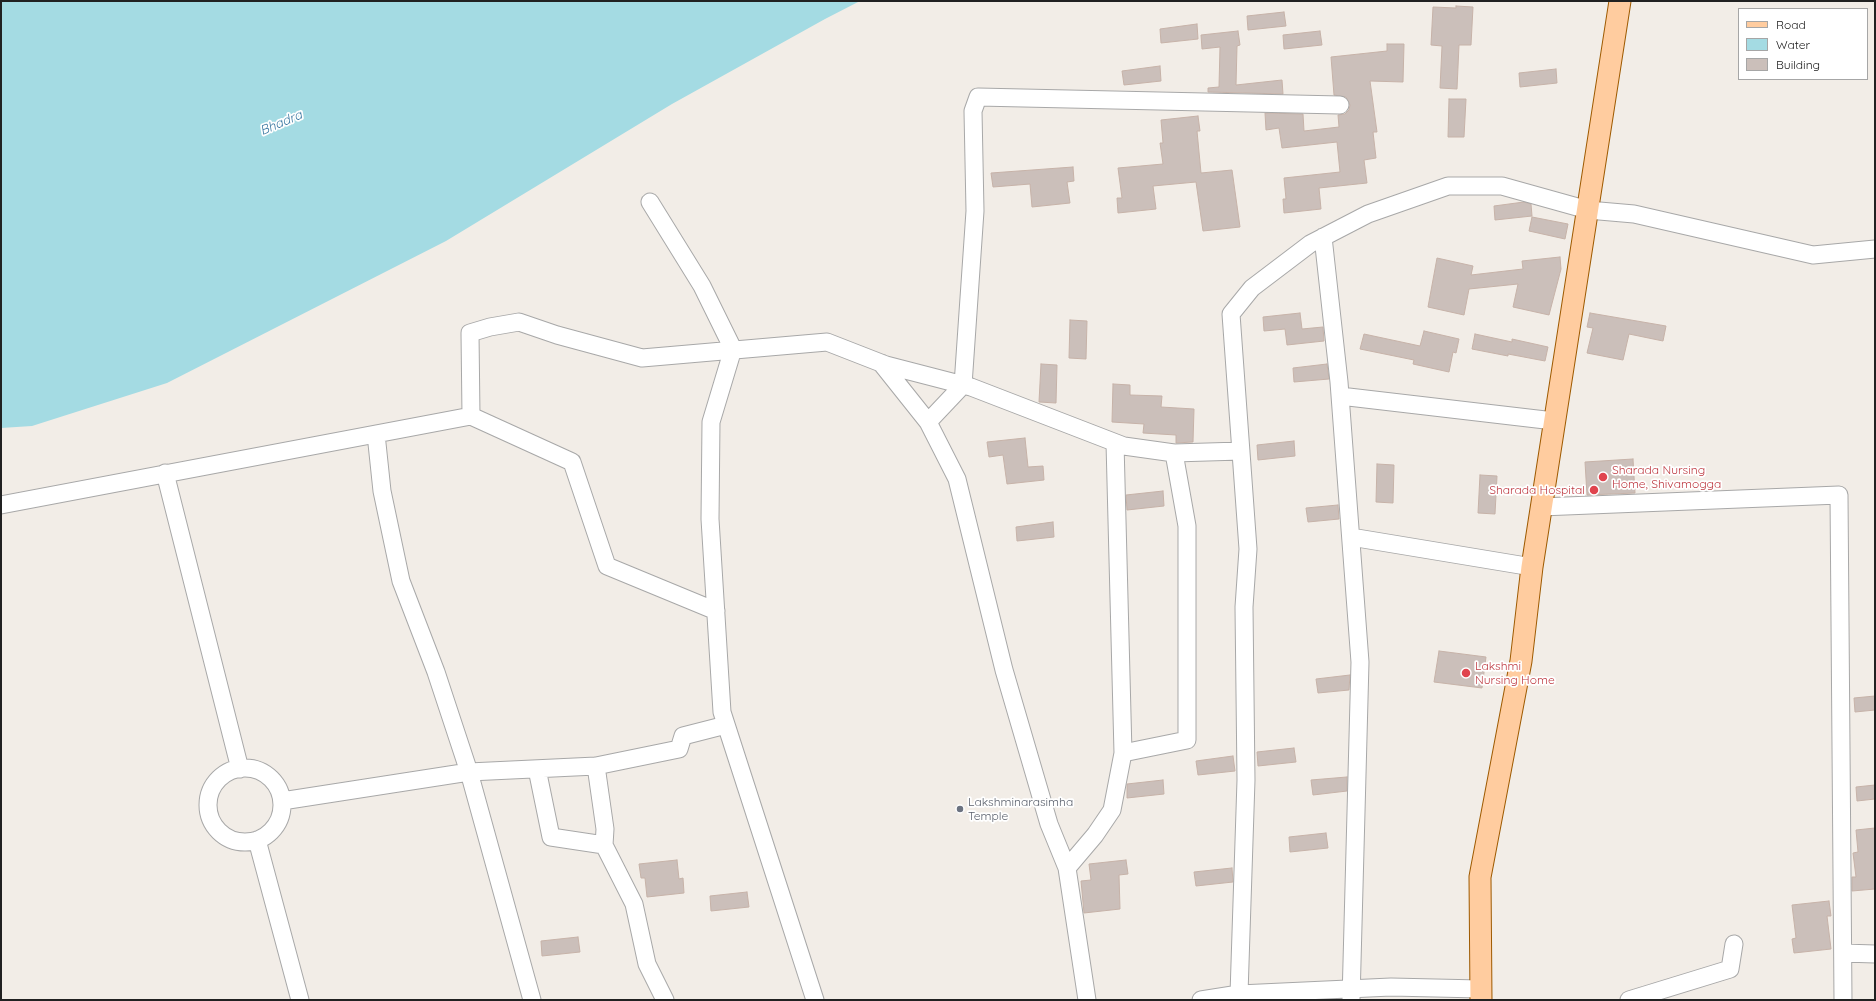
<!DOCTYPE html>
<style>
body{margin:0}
#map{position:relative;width:1876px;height:1001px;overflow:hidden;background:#f2ede7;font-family:Quicksand,sans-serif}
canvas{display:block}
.frame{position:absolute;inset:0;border:2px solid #212121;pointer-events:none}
.legend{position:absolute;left:1738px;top:8px;width:130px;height:72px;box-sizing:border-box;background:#fff;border:1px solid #a6a6a6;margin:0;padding:5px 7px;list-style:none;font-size:12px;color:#212121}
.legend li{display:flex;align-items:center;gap:8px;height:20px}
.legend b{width:20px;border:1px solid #a6a6a6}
</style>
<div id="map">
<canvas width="1876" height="1001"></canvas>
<div class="frame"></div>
<ul class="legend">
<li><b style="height:5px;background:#ffcc9f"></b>Road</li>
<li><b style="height:11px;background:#a4dbe3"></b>Water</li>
<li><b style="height:11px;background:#cbbfba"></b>Building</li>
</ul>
</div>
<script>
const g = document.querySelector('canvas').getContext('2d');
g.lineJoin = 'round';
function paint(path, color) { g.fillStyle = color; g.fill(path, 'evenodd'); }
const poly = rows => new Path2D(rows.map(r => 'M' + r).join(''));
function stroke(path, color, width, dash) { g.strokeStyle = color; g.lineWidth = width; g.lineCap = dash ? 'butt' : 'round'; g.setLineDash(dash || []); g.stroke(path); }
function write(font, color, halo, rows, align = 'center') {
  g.font = font + ' Quicksand,sans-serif'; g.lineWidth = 3.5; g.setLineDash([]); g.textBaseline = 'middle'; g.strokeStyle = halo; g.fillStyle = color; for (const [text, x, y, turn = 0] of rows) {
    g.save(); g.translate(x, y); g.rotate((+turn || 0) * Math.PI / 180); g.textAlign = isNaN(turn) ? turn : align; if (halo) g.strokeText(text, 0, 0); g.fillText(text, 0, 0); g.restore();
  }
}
paint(poly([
 [1,1,860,1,825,19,672,104,446,241,167,383,32,426,1,428]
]), '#a4dbe3');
const building = poly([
 [1456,6,1473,7,1471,45,1459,45,1457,89,1440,88,1442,46,1431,45,1433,7,1456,8,1456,6],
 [1284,12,1286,26,1248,30,1247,16,1284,12],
 [1197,24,1198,39,1161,43,1160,29,1197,24],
 [1238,31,1240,45,1237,46,1236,85,1282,80,1283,94,1208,92,1208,88,1219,87,1220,47,1202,49,1201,35,1238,31],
 [1320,31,1322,45,1284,49,1283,35,1320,31],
 [1387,44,1404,44,1403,82,1370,81,1377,132,1373,132,1376,158,1364,160,1367,183,1319,188,1321,209,1284,213,1283,199,1286,199,1284,178,1340,172,1337,142,1282,148,1279,128,1266,130,1265,113,1303,114,1304,131,1339,127,1338,115,1345,114,1349,110,1350,105,1346,97,1334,95,1331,57,1387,51,1387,44],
 [1160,66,1161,81,1124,85,1122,71,1160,66],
 [1556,69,1557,83,1520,87,1519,73,1556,69],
 [1449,99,1466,99,1464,137,1448,137,1449,99],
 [1198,116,1200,131,1197,131,1201,173,1232,170,1240,227,1203,231,1196,182,1153,186,1156,209,1118,213,1117,198,1122,198,1118,168,1163,164,1160,143,1163,143,1161,120,1198,116],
 [1073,167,1074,181,1067,182,1070,203,1032,207,1030,184,993,187,991,173,1073,167],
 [1524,202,1531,204,1532,216,1495,220,1494,206,1524,202],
 [1532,217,1568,224,1565,239,1529,231,1532,217],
 [1560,257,1561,269,1549,315,1513,307,1518,284,1469,289,1464,315,1428,307,1437,258,1473,266,1471,275,1523,269,1522,261,1560,257],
 [1300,313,1302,329,1323,327,1324,341,1287,345,1285,329,1264,331,1263,317,1300,313],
 [1590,313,1666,326,1663,341,1629,334,1623,360,1587,353,1593,328,1587,327,1590,313],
 [1070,320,1087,321,1086,359,1069,358,1070,320],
 [1424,331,1459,339,1456,353,1453,352,1449,372,1413,364,1414,360,1360,349,1364,334,1420,346,1424,331],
 [1475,334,1512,342,1512,339,1548,347,1545,361,1508,354,1508,356,1472,349,1475,334],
 [1041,364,1057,365,1056,403,1039,402,1041,364],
 [1327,364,1329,379,1294,382,1293,368,1327,364],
 [1113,384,1130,385,1130,395,1162,396,1161,407,1194,409,1193,442,1176,443,1176,435,1143,433,1144,424,1112,422,1113,384],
 [1025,438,1028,467,1043,466,1044,480,1007,484,1003,455,989,457,987,442,1025,438],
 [1294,441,1295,456,1258,460,1257,445,1294,441],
 [1633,459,1635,493,1587,495,1585,462,1633,459],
 [1377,464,1394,465,1393,503,1376,502,1377,464],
 [1480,475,1497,476,1495,514,1478,513,1480,475],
 [1163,491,1164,506,1127,510,1126,495,1163,491],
 [1338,505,1339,519,1308,522,1306,508,1338,505],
 [1053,522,1054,537,1017,541,1016,527,1053,522],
 [1439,651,1486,657,1482,688,1434,682,1439,651],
 [1350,675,1349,690,1318,693,1316,679,1350,675],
 [1875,696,1875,710,1855,712,1854,698,1875,696],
 [1294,748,1296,762,1258,766,1257,752,1294,748],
 [1233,756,1235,771,1198,775,1196,761,1233,756],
 [1347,777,1347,791,1313,795,1311,780,1347,777],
 [1163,780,1164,794,1127,798,1127,784,1163,780],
 [1875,785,1875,799,1857,801,1856,787,1875,785],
 [1875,828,1875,889,1852,891,1852,877,1856,877,1853,853,1858,852,1856,830,1875,828],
 [1326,833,1328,848,1290,852,1289,837,1326,833],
 [677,860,679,879,683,878,684,893,647,897,645,878,641,878,639,864,677,860],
 [1126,860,1128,874,1119,875,1120,909,1084,913,1081,881,1091,880,1089,864,1126,860],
 [1232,868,1233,882,1196,886,1194,872,1232,868],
 [747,892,749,907,711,911,710,896,747,892],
 [1829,901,1831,916,1827,916,1831,949,1794,953,1792,939,1796,938,1792,905,1829,901],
 [578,937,580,952,542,956,541,941,578,937]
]);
paint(building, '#cbbfba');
stroke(building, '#c6b2a8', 1);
const minor = poly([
 [650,202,702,286,733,349,711,422,710,519,722,712,815,1000],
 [1323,237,1339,382,1360,662,1351,1000],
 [881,363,928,422,957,479,1004,670,1049,824,1067,868,1087,1000],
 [1340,396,1554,421],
 [471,416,470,333,490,327,519,322,557,335,642,358,827,342,886,365,971,387,1124,446,1174,453,1241,451],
 [928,422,963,385,975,211,973,111,978,97,1340,105],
 [376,434,382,491,401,581,436,672,469,772,532,1000],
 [1115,443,1123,753],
 [165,473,240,769],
 [1,505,471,416,572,462,607,566,716,611],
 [1541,507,1839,495,1843,1000],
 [1351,537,1532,567],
 [596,766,605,829,604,845],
 '208 805a37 37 0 1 1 74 0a37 37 0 1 1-74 0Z',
 [537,769,551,837,604,845,634,904,647,964,665,1000],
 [282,801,469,772,596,766,679,749,683,736,726,725],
 [257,840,300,1000],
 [1067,868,1095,835,1112,810,1123,753,1187,740,1187,526,1174,453],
 [1843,953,1875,954],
 [1239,994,1246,780,1244,607,1248,549,1231,314,1252,288,1310,244,1368,214,1448,186,1502,186,1588,210,1634,214,1813,255,1875,249],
 [1201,1000,1239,994,1391,987,1480,989],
 [1629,1000,1730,969,1734,944]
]);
const major = poly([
 [1481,1000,1480,877,1521,661,1532,567,1620,1]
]);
stroke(minor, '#a8a8a8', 19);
stroke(major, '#9e5a00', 23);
stroke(minor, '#fff', 17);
stroke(major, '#ffcc9f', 21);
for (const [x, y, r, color] of [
 [1603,477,5,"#e0444e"],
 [1594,490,5,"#e0444e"],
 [1466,673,5,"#e0444e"],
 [960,809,4,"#6b7280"]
]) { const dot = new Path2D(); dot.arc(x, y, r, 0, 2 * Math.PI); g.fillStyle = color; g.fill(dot); stroke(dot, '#fff', 1.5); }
write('12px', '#be3a42', '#fff', [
 ["Sharada Nursing",1612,470],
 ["Home, Shivamogga",1612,484],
 ["Sharada Hospital",1585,490,"right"],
 ["Lakshmi",1475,666],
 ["Nursing Home",1475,680]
], 'left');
write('12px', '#5b616d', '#fff', [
 ["Lakshminarasimha",968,802],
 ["Temple",968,816]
], 'left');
write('italic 13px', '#3c79a2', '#fff', [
 ["Bhadra",281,123,-23]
]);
</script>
